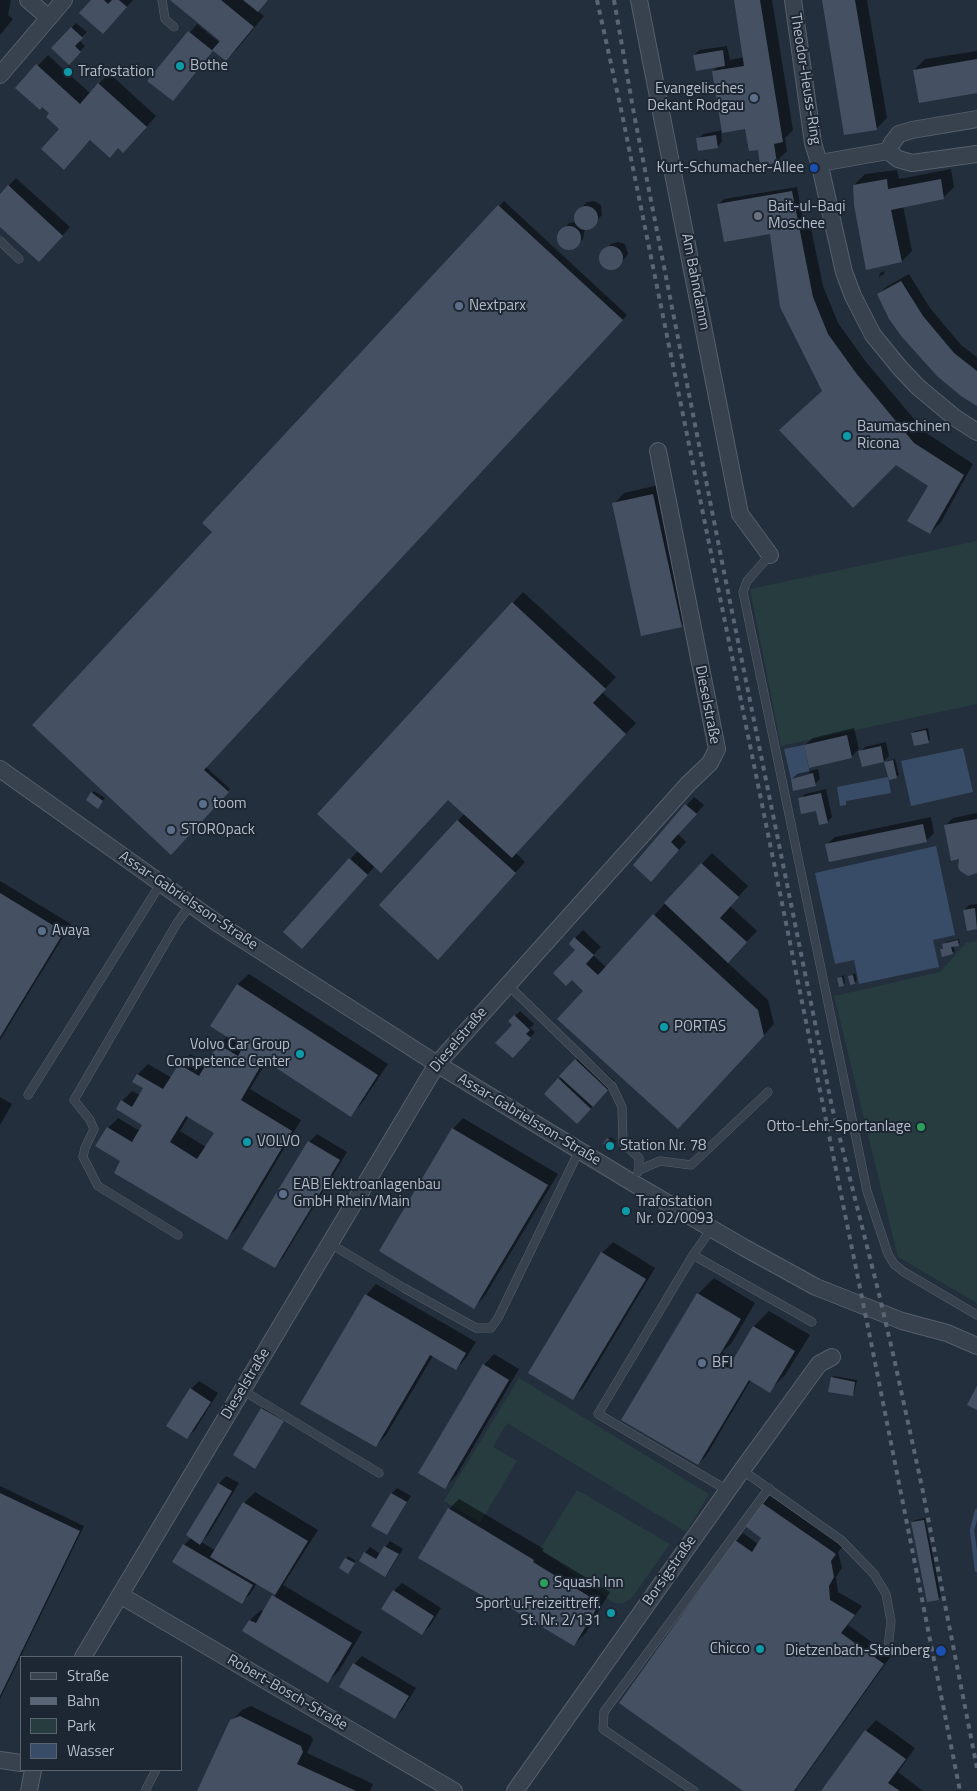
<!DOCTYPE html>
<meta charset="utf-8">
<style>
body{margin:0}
#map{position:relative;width:977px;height:1791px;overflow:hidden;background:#242f3e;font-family:"Titillium Web",sans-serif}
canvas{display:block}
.legend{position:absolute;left:20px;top:1656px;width:162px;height:115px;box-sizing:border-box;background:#1d2633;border:1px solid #59626f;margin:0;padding:6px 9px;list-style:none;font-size:15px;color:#b4bcc9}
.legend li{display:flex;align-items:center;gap:10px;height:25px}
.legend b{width:25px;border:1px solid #59626f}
</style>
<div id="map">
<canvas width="977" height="1791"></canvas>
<ul class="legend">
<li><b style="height:6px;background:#38414e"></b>Straße</li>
<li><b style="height:6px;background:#5a6575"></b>Bahn</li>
<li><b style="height:14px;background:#263c3f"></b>Park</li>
<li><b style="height:14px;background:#394c67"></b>Wasser</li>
</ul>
</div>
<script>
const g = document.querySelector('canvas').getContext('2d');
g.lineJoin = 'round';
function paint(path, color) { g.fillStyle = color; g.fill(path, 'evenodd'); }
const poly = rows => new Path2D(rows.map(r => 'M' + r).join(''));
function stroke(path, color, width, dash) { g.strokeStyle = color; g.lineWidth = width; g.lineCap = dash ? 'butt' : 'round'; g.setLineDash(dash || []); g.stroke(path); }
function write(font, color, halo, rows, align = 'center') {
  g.font = font + ' "Titillium Web",sans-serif'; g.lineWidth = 4; g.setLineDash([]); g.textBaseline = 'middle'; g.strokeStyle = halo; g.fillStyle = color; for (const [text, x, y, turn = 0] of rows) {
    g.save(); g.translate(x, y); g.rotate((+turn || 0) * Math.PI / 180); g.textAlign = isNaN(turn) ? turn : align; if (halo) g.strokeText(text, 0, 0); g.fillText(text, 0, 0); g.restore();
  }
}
paint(poly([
 [977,541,977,704,781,746,750,589],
 [977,941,977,1303,898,1257,834,996,940,972,966,943],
 [519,1378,709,1494,686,1532,507,1423,493,1447,517,1461,480,1523,444,1501],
 [577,1490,670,1544,631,1599,623,1603,614,1603,540,1549]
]), '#263c3f');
paint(poly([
 [804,745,810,774,791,779,784,749],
 [963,748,973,792,911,806,901,761],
 [888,777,891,793,846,801,846,805,840,806,837,787],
 [936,846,955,935,933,940,939,967,859,984,854,960,835,964,815,873]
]), '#394c67');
paint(poly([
 [0,0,11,0,8,15,13,19,0,35],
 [92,0,133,0,111,24],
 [172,0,268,0,258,11,264,16,237,49,226,60,214,50,180,92,149,81,197,24,220,43,221,41],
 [735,0,772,0,793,130,785,138,787,151,777,161,761,164,759,148,746,128,721,132,722,142,717,147,698,139,703,134,723,130,713,71,718,66,694,55,699,50,727,46,730,60,744,57],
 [823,0,867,0,887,118,876,129],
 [76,23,87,32,79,40,85,46,69,63,53,48],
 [977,51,977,92,914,70,925,59],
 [48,55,64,70,69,65,74,71,70,75,90,93,109,73,156,116,134,141,119,147,91,139,74,158,61,128,51,113,17,88],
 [951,169,954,187,943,198,903,206,912,251,902,261,867,269,854,185,865,174,897,170,899,179],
 [16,178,70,227,47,253,0,225,0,195],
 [797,187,803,220,809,219,823,286,838,323,866,362,925,432,973,464,941,522,930,533,929,485,823,391,772,234,719,204,724,199],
 [504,201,627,315,206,767,230,789,171,853,213,532,204,523],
 [594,201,601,205,602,215,590,228,584,227,585,229,583,239,577,245,571,248,564,247,559,242,559,235,569,223,576,222,576,213,587,202],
 [618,242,625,244,628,254,619,266,609,269,603,265,601,255,611,244],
 [885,271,884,274,879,277,880,273],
 [909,274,930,308,961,345,977,357,977,405,879,294,886,287],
 [663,484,692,616,681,626,614,504,624,493],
 [523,592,616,677,602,692,636,723,516,853,525,862,448,948,381,905,465,813,448,798,375,866,310,939,350,859,358,851,513,603],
 [854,728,859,749,851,757,805,745,813,738],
 [928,728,930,739,928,742,912,733,915,731],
 [886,742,889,756,884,761,863,766,860,752,865,747],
 [895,759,899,775,890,779,886,761],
 [818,769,820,779,815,784,792,779,797,774],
 [826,789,832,817,827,822,817,809,800,799,805,794],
 [94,791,105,798,100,805,87,800],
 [694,797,704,805,678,834,686,842,659,872,663,833,662,831],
 [977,813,977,872,960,858,945,826,953,818],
 [931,817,934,833,926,841,827,844,835,837],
 [712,853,748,886,730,906,757,931,727,962,768,1000,774,1024,689,1117,585,991,575,938,583,930,601,947,593,955,606,967],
 [0,881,71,924,0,1040],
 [977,904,977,928,968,930,964,910,969,905],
 [959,939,960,943,953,946,955,951,952,953,942,950,946,942],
 [855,973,857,980,854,983,850,976],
 [249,974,388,1064,361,1104,351,1115,267,1061,250,1089,301,1120,237,1228,227,1238,122,1161,108,1128,118,1118,140,1131,144,1124,122,1101,132,1091,140,1095,145,1088,134,1081,138,1074,148,1064,172,1078,180,1064,190,1054,208,1064,219,1045,228,1036,212,1025,238,984],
 [189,1116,216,1133,206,1147,180,1131],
 [844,975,845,983,843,985,839,978],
 [520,1011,534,1024,530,1028,535,1032,518,1052,513,1025,510,1021],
 [583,1052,615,1081,585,1115,546,1094],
 [0,1097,12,1104,0,1125],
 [463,1118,558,1174,484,1297,473,1307,453,1129],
 [317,1134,347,1152,282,1259,274,1267,309,1142],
 [610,1137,616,1141,613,1146,608,1139],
 [613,1242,655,1268,583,1388,572,1398,602,1253],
 [714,1278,755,1303,731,1344,722,1352,734,1359,754,1326,769,1311,810,1335,785,1375,769,1391,751,1380,706,1456,698,1464,698,1294],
 [376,1284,476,1342,466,1358,456,1369,433,1356,386,1435,376,1446,366,1295],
 [494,1354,519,1369,456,1476,445,1487,484,1365],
 [834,1376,857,1380,854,1393,852,1395,832,1378],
 [199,1381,218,1393,195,1430,187,1438,191,1389],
 [264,1407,285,1419,257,1465,262,1409],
 [226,1476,239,1483,208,1535,201,1542,215,1550,244,1503,255,1492,318,1530,283,1585,362,1632,339,1671,328,1681,244,1631,250,1620,261,1610,264,1612,276,1594,257,1583,250,1594,242,1602,174,1562,184,1545,191,1538,219,1484],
 [0,1486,84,1526,0,1699],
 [397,1488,411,1496,391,1529,386,1534,373,1525,392,1493],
 [770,1496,843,1546,838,1552,842,1568,836,1577,838,1592,862,1606,848,1625,891,1656,795,1791,746,1791,736,1541,743,1533,758,1544,763,1538,747,1525,763,1503],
 [459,1499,544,1549,542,1551,610,1592,585,1634,574,1644,449,1509],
 [925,1518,941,1597,938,1599,912,1522,915,1520],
 [390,1541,403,1549,390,1570,385,1575,360,1560,370,1547,380,1554],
 [348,1556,356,1561,350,1570,341,1568],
 [402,1583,441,1608,430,1626,422,1634,394,1591],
 [362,1656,416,1688,402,1710,395,1718,341,1686,354,1664],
 [251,1706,311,1736,313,1740,307,1753,373,1784,370,1791,199,1791,231,1721,242,1710],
 [876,1720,915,1748,898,1772,923,1791,822,1791,866,1731]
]), '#0007');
stroke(poly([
 [977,1511,972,1530,977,1570]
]), '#394c67', 4.5);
paint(poly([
 [91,0,104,0,108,4,112,0,119,0,127,7,103,34,79,13],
 [170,0,221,0,254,27,226,61,212,50,220,41],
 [243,0,268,0,258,12],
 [734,0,760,0,783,142,774,144,777,163,760,165,758,150,749,151,745,129,722,133,712,71,744,66],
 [822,0,855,0,877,130,844,135],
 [71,27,83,38,75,46,81,52,69,65,51,48],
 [188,31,213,51,173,101,147,81],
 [723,50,725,66,696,71,693,55],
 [977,59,977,93,919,103,913,70],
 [36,64,80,104,98,83,147,127,123,153,118,148,110,158,90,140,64,170,41,149,59,129,46,117,49,113,42,107,40,110,15,88],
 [66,66,73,73,69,78,62,71],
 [716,135,718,148,698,151,696,138],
 [887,179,888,189,941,179,944,199,891,210,902,262,866,270,854,205,853,185],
 [8,185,63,236,39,262,0,227,0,194],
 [792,191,813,297,828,334,856,373,914,443,964,475,930,534,907,521,928,486,896,465,853,508,779,430,822,391,780,307,770,234,724,242,717,204],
 [498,205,623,320,204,770,229,792,171,855,32,725,212,532,202,523],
 '574 218a12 12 0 1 1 24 0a12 12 0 1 1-24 0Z',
 '557 238a12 12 0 1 1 24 0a12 12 0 1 1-24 0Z',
 '599 258a12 12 0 1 1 24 0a12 12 0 1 1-24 0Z',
 [901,281,923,316,954,353,977,371,977,406,961,396,937,376,902,337,889,319,877,294],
 [653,494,682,627,641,636,612,503],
 [512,602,606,689,593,703,626,734,512,858,448,800,381,873,317,814],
 [926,730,929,743,914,746,911,733],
 [847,735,852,758,809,768,804,745],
 [881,746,884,762,862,767,858,751],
 [893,760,897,778,889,780,884,762],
 [813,773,816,786,793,791,791,779],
 [91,792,103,801,98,809,86,800],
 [821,793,828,823,819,825,816,811,801,814,798,798],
 [685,804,697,814,671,842,679,850,651,882,633,865],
 [977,819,977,873,968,876,960,871,958,867,959,859,951,861,944,825],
 [457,820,516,873,438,960,379,905],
 [923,824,927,842,829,862,825,844],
 [349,858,368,875,302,949,283,932],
 [701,863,739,897,720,918,747,942,728,963,664,903],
 [0,893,64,932,0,1037],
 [975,908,977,929,967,931,963,910],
 [653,914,758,1010,764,1036,678,1129,557,1019,583,991,572,980,566,986,553,973,575,950,569,944,574,937,594,955,586,964,598,975],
 [958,940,959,946,951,947,953,954,942,957,940,949,943,949,942,944],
 [853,975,855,984,850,985,848,976],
 [842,977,844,986,839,987,837,978],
 [237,984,378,1075,351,1117,264,1060,241,1100,292,1131,227,1240,114,1173,120,1161,95,1146,107,1127,132,1142,142,1125,116,1109,121,1100,132,1107,143,1088,132,1082,137,1074,163,1089,179,1064,199,1076,218,1044,238,1056,243,1047,210,1026],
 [186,1116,214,1133,197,1159,170,1142],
 [514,1015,530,1030,526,1034,531,1038,513,1058,495,1043,512,1025,508,1021],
 [575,1059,608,1090,593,1107,559,1076],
 [558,1078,591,1109,577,1124,544,1094],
 [452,1128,548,1185,474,1309,379,1251],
 [607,1138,615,1143,611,1149,603,1144],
 [308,1141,340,1160,275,1268,242,1249],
 [627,1205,631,1208,626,1216,621,1214],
 [601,1252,646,1279,573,1400,528,1373],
 [697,1293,741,1319,716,1361,728,1368,753,1326,795,1351,770,1393,749,1380,698,1465,621,1420],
 [365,1294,466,1353,456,1370,430,1355,376,1447,300,1404],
 [483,1364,509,1380,445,1489,418,1473],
 [831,1377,855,1382,853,1396,828,1392],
 [977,1386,977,1410,967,1405],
 [190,1388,211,1402,187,1439,166,1426],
 [261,1408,284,1421,255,1469,233,1455],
 [218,1483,232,1491,200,1545,186,1535],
 [0,1493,80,1531,0,1696],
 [391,1493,407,1502,387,1535,371,1526],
 [243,1502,308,1541,275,1595,210,1557],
 [762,1503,836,1554,831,1561,834,1577,829,1586,830,1600,855,1615,841,1633,884,1664,794,1791,743,1791,619,1703,735,1540,752,1552,761,1538,745,1526],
 [448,1508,534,1560,533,1562,600,1603,574,1646,507,1606,505,1609,418,1558],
 [924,1520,939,1600,927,1602,911,1522],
 [183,1544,253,1585,242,1604,172,1562],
 [384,1546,399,1554,385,1577,359,1561,364,1552,376,1559],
 [345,1558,355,1563,348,1574,339,1568],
 [393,1590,434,1616,422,1635,381,1609],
 [272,1595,352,1643,328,1683,242,1631,249,1620,256,1623],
 [611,1608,615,1610,610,1618,606,1616],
 [353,1663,409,1696,395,1719,339,1687],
 [240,1716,301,1746,303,1752,297,1764,356,1791,197,1791,230,1720],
 [865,1730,906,1759,888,1783,900,1791,821,1791]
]), '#455162');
const service = poly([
 [162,0,165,19,174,27],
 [0,241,19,259],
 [770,555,747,581,743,592,867,1191,888,1254,894,1264,904,1272,977,1315],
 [508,985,612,1086,622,1107,623,1143,639,1158,639,1170],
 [28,1095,161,883],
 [638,1172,639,1170,660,1161,691,1165,768,1092],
 [712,1228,693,1255,812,1322],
 [178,1235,98,1186,83,1157,85,1148,94,1129,90,1120,74,1100,177,923,191,904],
 [329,1243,404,1288,476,1328,491,1328,498,1318,579,1151],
 [693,1255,598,1414,727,1490],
 [242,1390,379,1473],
 [742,1470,841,1540,874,1574,886,1594,891,1621,888,1649],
 [145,1791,156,1770],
 [694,1791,603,1729,604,1712,769,1488]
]);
const minor = poly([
 [28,0,49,18],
 [639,0,740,514,770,555],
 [793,0,813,143,820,166,844,272,853,296,873,335,900,368,918,387,954,417,977,432],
 [0,75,64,0],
 [888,151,892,143,899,134,912,130,977,119],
 [820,163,888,151,898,159,912,163,977,154],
 [0,769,217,923,437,1064,633,1183,745,1248,816,1287,902,1321,947,1333,977,1346],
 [120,1595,454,1791],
 [83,1657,437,1064,688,784,710,763,717,749,658,451],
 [0,1760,21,1763],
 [29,1791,33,1770],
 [515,1791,742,1470,819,1364,832,1357]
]);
stroke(service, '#565f6c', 9);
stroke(minor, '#565f6c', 18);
stroke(service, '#38414e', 8);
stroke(minor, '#38414e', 16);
stroke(poly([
 [597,0,621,109,873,1352,960,1791],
 [614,0,634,114,724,572,832,1107,879,1294,894,1358,922,1487,977,1768]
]), '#5a6575', 4, [5, 5]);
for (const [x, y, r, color] of [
 [180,66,5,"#0f9aa8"],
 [68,72,5,"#0f9aa8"],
 [754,98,5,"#5c6f8a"],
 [814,168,5,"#1a4fb4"],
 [758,216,5,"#6b7280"],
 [459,306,5,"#5c6f8a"],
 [847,436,5,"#0f9aa8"],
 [203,804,5,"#5c6f8a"],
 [171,830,5,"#5c6f8a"],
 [42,931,5,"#5c6f8a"],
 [664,1027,5,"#0f9aa8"],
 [300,1054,5,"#0f9aa8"],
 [921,1127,5,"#2e9e5b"],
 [247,1142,5,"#0f9aa8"],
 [610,1146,5,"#0f9aa8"],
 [283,1194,5,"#5c6f8a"],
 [626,1211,5,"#0f9aa8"],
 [702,1363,5,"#5c6f8a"],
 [544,1583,5,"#2e9e5b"],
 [611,1613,5,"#0f9aa8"],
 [760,1649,5,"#0f9aa8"],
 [941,1651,6,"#1a4fb4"]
]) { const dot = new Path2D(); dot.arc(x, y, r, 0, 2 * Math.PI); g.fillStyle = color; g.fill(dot); stroke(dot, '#1d2633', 2); }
write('15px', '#b4bcc9', '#1d2633', [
 ["Bothe",190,66],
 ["Trafostation",78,72],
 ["Evangelisches",744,89,"right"],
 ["Dekant Rodgau",744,106,"right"],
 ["Kurt-Schumacher-Allee",804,168,"right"],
 ["Bait-ul-Baqi",768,207],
 ["Moschee",768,224],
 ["Nextparx",469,306],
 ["Baumaschinen",857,427],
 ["Ricona",857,444],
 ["toom",213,804],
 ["STOROpack",181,830],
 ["Avaya",52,931],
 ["PORTAS",674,1027],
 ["Volvo Car Group",290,1045,"right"],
 ["Competence Center",290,1062,"right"],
 ["Otto-Lehr-Sportanlage",911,1127,"right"],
 ["VOLVO",257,1142],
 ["Station Nr. 78",620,1146],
 ["EAB Elektroanlagenbau",293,1185],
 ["GmbH Rhein/Main",293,1202],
 ["Trafostation",636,1202],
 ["Nr. 02/0093",636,1219],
 ["BFI",712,1363],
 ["Squash Inn",554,1583],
 ["Sport u.Freizeittreff.",601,1604,"right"],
 ["St. Nr. 2/131",601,1621,"right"],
 ["Chicco",750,1649,"right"],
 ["Dietzenbach-Steinberg",930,1651,"right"]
], 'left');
write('15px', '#b4bcc9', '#1d2633', [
 ["Theodor-Heuss-Ring",805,79,81],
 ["Am Bahndamm",695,282,79],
 ["Dieselstraße",707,705,79],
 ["Assar-Gabrielsson-Straße",188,901,34],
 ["Dieselstraße",459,1040,-50],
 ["Assar-Gabrielsson-Straße",529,1120,31],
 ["Dieselstraße",246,1384,-59],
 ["Borsigstraße",670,1571,-55],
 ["Robert-Bosch-Straße",287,1693,30]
]);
</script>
